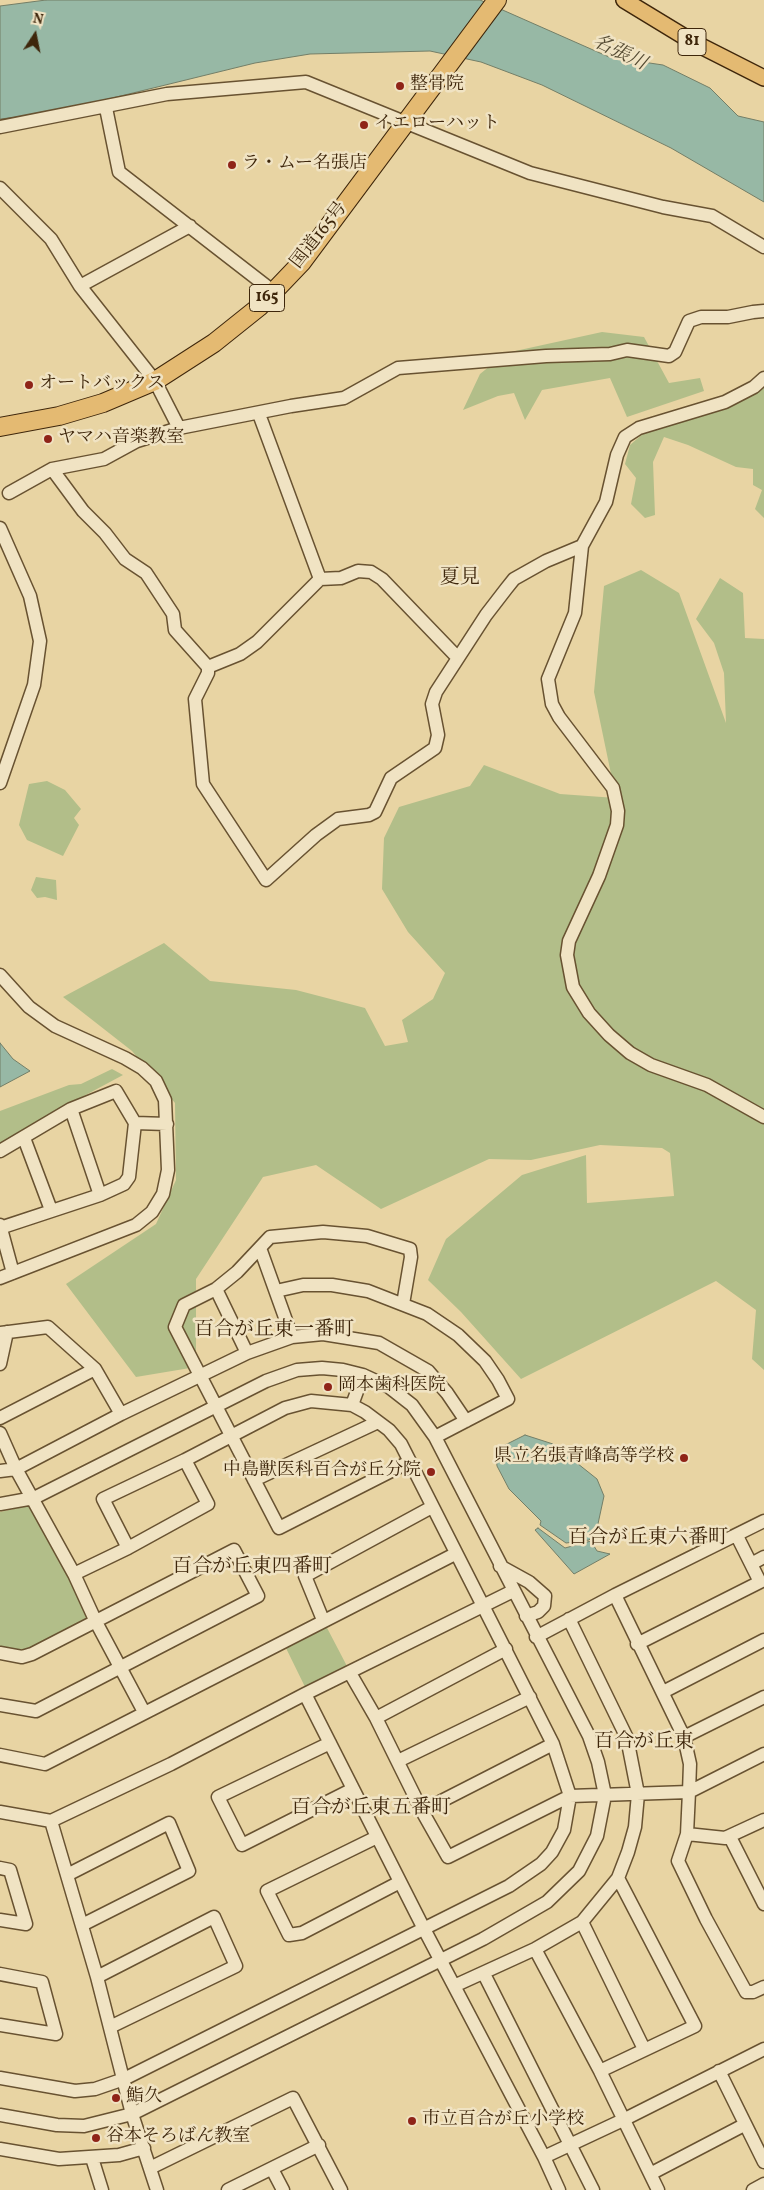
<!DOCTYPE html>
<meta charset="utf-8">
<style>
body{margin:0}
#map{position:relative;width:764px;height:2190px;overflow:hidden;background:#e8d4a3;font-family:Vollkorn,serif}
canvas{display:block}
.north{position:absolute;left:10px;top:10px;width:50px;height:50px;-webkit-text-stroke:4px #f0e3c3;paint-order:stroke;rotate:11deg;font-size:14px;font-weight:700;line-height:20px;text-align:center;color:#3e260b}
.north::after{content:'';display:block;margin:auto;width:18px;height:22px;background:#3e260b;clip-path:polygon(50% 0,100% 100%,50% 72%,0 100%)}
</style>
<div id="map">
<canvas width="764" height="2190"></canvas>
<div class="north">N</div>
</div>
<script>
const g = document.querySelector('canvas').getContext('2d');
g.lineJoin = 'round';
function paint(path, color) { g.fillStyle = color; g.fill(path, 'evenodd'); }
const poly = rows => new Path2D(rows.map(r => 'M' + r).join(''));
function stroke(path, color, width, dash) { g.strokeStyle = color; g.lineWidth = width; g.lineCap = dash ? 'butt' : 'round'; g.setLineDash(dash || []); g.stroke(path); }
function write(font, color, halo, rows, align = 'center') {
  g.font = font + ' Vollkorn,"Noto Serif JP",serif'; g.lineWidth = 5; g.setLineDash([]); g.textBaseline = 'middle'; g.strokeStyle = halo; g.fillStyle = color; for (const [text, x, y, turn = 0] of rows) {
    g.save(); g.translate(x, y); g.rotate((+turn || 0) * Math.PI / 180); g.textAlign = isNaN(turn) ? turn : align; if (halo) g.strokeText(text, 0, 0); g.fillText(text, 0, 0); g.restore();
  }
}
paint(poly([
 [602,332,644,337,669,383,700,378,704,391,627,417,610,378,542,390,525,420,514,393,498,396,463,410,480,374,506,353],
 [764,380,764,518,755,509,762,490,753,485,753,469,736,467,688,445,664,437,653,462,655,515,645,518,631,504,636,478,625,464,630,445,645,432],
 [641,570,679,593,726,723,724,673,714,643,696,619,720,578,743,593,745,638,764,639,764,1370,752,1359,756,1310,716,1281,521,1379,461,1312,428,1280,446,1239,522,1175,586,1155,587,1203,674,1196,670,1153,662,1148,600,1145,531,1160,489,1159,381,1209,316,1165,263,1177,196,1279,196,1367,136,1377,66,1284,156,1224,176,1180,175,1103,132,1051,63,997,164,943,210,981,296,990,365,1008,385,1046,408,1042,402,1020,433,999,445,973,408,932,382,889,384,838,399,807,470,786,484,765,560,794,616,798,594,692,604,586],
 [47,781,65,790,81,809,74,818,79,825,63,856,27,840,19,825,29,784],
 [36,877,56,880,57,900,45,897,37,898,31,890],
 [112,1069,123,1075,39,1120,0,1144,0,1111,69,1085,81,1084],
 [32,1505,92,1620,22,1654,0,1649,0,1512],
 [325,1624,349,1670,307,1691,284,1644]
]), '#b2be89');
const water = poly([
 [46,0,480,0,609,57,663,65,710,88,738,116,764,122,764,202,671,148,542,85,481,62,430,51,310,54,255,63,84,105,27,116,0,119,0,6,46,0],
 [0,1043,13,1059,30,1071,0,1087,0,1043],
 [525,1435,553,1444,597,1479,604,1496,596,1533,589,1540,566,1543,540,1525,541,1521,509,1489,497,1466,496,1455,501,1447,525,1435],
 [538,1528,565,1548,591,1541,597,1551,610,1554,574,1574,535,1530,538,1528]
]);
paint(water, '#97b8a5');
stroke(water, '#737e67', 1);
const minor = poly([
 [106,108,119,172,274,292],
 [0,127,167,94,306,82,530,173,663,207,712,216,764,247],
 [0,188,51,239,80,286,155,381,179,428],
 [80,286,190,226],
 [764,378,754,387,725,402,639,428,625,437,617,455,606,502,582,546,575,613,548,679,552,704,559,717,613,788,618,811,617,825,599,876,569,941,567,955,573,987,589,1013,609,1035,630,1053,651,1065,707,1085,764,1117],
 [259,414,320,579],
 [52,469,83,511,105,533,125,559,146,573,173,614,175,630,208,667,208,673,195,699,203,784,266,880,316,835,338,819,369,815,375,812,391,778,435,748,438,735,432,704,436,692,486,615,506,589,514,579,546,561,582,546],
 [9,493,52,469,104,459,137,441,179,428,291,406,344,398,398,368,546,356,610,354,627,350,669,356,675,352,689,321,701,317,728,317,753,312,764,311],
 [0,528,30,596,40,641,34,685,0,783],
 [208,667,240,654,257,642,320,579,341,578,358,571,371,572,382,579,458,658],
 [0,975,29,1007,55,1026,125,1058,142,1068,156,1081,165,1100,168,1170,163,1194,152,1212,136,1225,0,1278],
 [71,1109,100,1195],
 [135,1123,167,1124],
 [24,1138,51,1210],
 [0,1151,71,1109,116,1091,135,1123,129,1177,124,1184,100,1195,0,1228],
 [0,1225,13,1273],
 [260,1248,292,1337],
 [216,1289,247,1353],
 [276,1291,303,1285,332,1285,368,1291,427,1314,458,1335,485,1361,498,1380,508,1399,435,1437],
 [403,1304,411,1257,410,1249,367,1236,323,1232,270,1237,237,1272,216,1289,184,1305,175,1327,279,1528,409,1462],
 [0,1333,48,1327,95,1369,121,1414],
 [0,1364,7,1332],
 [352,1405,363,1375],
 [0,1418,95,1369],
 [0,1433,16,1469,74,1574,96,1622,144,1712],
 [0,1471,16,1469,121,1414,247,1353,292,1337,323,1334,379,1343,428,1371,447,1393,466,1421],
 [254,1480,378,1422],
 [0,1504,34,1498,266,1381,297,1370,322,1368,343,1370,363,1375,389,1387,412,1405,435,1437,589,1736,598,1762,605,1795,597,1836,579,1871,547,1902,483,1939,132,2114,84,2126,57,2125,0,2115],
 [751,1564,764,1557],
 [500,1566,529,1582,545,1596,544,1606,538,1612,526,1616],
 [74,1574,128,1548,208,1504,185,1460],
 [615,1595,684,1737,690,1764,689,1792,687,1834,678,1861,706,1919,746,1992,753,1992,764,1987],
 [323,1620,305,1576,432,1507],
 [536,1637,615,1595,764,1521],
 [637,1644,760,1582,737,1536],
 [0,1653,22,1657,32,1654,234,1550,258,1596,36,1711,0,1705],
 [350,1673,376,1718,422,1811,448,1857,570,1796,689,1792,764,1754],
 [663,1692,764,1640],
 [305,1694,423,1927,544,2157,559,2190],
 [376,1718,506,1649],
 [684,1737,764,1697],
 [330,1743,218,1797,242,1845,353,1789],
 [0,1755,45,1764,455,1554],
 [398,1761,530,1697],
 [422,1811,553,1744],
 [0,1812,51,1821,171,1764,305,1694,513,1591],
 [51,1821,97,1977,132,2114,157,2190],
 [687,1834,725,1838,764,1820],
 [377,1837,267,1891,289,1935,302,1933,400,1882],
 [730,1837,764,1904],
 [0,1868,10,1870,26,1924,0,1920],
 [67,1875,169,1823,189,1871,82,1925],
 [582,1922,644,2049],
 [535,1949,600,2071,658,2190],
 [0,1974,42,1982,56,2034,0,2025],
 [484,1974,593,2190],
 [97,1977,214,1917,236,1966,110,2027],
 [454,1986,535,1949,582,1922,618,1878,628,1852,635,1827,638,1794,627,1738,569,1619],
 [600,2071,695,2026,618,1878],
 [719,2071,764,2162],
 [0,2078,75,2091,95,2089,124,2079,509,1886,541,1864,552,1852,564,1830,570,1796,553,1744,401,1444,389,1430,365,1412,352,1405,311,1401,285,1408,185,1460,103,1499,128,1548],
 [0,2149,59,2159,119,2155,144,2148],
 [544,2157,623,2120,764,2049],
 [92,2158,102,2190],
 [150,2168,293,2098,341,2190],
 [272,2169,283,2190],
 [652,2173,744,2125],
 [228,2190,319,2145],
 [753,2190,764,2184]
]);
const major = poly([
 [624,0,693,42,764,78]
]);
const highway = poly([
 [0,427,59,416,103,403,155,381,214,343,259,307,302,262,497,0]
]);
stroke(minor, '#685231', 15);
stroke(major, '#3e260b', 18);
stroke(highway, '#3e260b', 20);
stroke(minor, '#f0e3c3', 12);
stroke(major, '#e4ba72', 15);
stroke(highway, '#e4ba72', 18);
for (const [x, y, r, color] of [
 [400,86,5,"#8f2418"],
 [364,125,5,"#8f2418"],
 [232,165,5,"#8f2418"],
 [29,385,5,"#8f2418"],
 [48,439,5,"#8f2418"],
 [328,1387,5,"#8f2418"],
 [684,1458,5,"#8f2418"],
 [431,1472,5,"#8f2418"],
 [116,2098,5,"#8f2418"],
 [412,2121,5,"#8f2418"],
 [96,2138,5,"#8f2418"]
]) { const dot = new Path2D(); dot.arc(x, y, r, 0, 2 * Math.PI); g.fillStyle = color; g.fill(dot); stroke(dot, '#f0e3c3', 2); }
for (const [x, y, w] of [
 [692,42,28],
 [267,298,35]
]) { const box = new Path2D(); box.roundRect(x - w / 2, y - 13.5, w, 27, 4); g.fillStyle = '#f0e3c3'; g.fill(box); stroke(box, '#3e260b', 1); }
write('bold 16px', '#3e260b', null, [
 ["81",692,42],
 ["165",267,298]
]);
write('18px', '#3e260b', '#f0e3c3', [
 ["整骨院",410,86],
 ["イエローハット",374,125],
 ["ラ・ムー名張店",242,165],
 ["オートバックス",39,385],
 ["ヤマハ音楽教室",58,439],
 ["岡本歯科医院",338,1387],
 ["県立名張青峰高等学校",674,1458,"right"],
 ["中島獣医科百合が丘分院",421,1472,"right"],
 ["鮨久",126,2098],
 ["市立百合が丘小学校",422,2121],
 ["谷本そろばん教室",106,2138]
], 'left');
write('18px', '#3e260b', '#f0e3c3', [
 ["国道165号",320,236,-52]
]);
write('italic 19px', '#544a32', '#f0e3c3', [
 ["名張川",619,54,26]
]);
write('20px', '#3e260b', '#f0e3c3', [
 ["夏見",460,579],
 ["百合が丘東一番町",274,1331],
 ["百合が丘東六番町",648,1539],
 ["百合が丘東四番町",252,1568],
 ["百合が丘東",644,1743],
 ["百合が丘東五番町",371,1809]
]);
</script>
